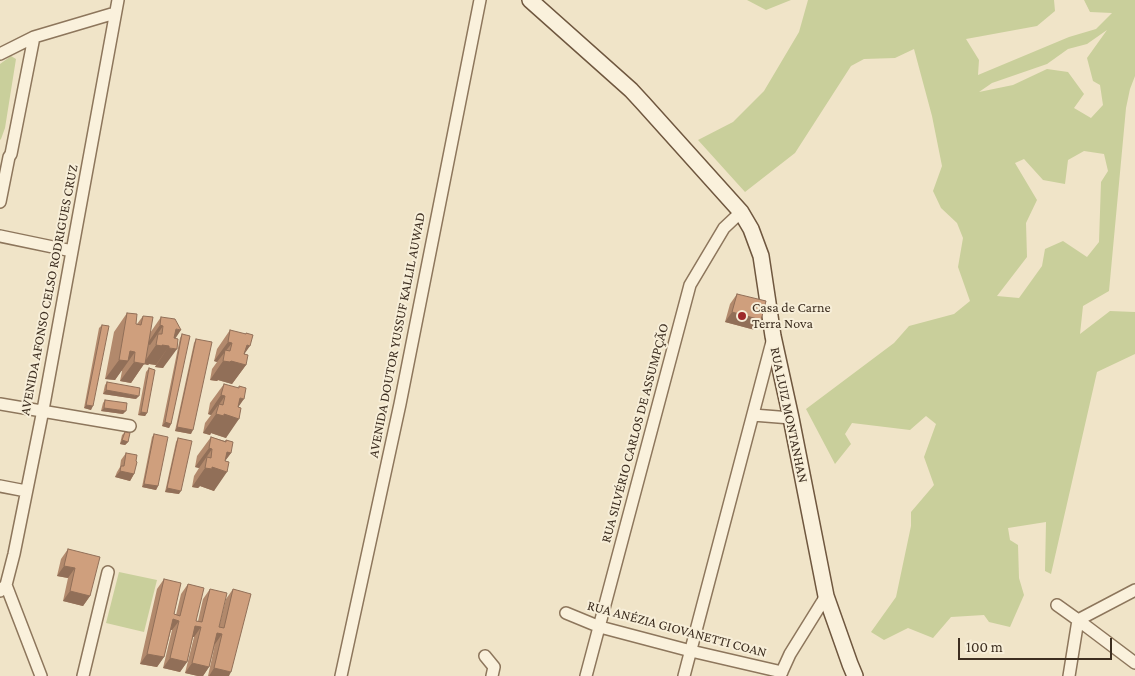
<!DOCTYPE html>
<meta charset="utf-8">
<style>
body{margin:0}
#map{position:relative;width:1135px;height:676px;overflow:hidden;background:#f0e4c8;font-family:"Crimson Pro",serif}
canvas{display:block}
.scale{position:absolute;left:958px;top:638px;width:154px;height:22px;box-sizing:border-box;border:2px solid #3d2e20;border-top:0;padding-left:6px;font-size:15px;line-height:18px;white-space:nowrap;color:#3d2e20;-webkit-text-stroke:4px #f7eed8;paint-order:stroke}
</style>
<div id="map">
<canvas width="1135" height="676"></canvas>
<div class="scale">100 m</div>
</div>
<script>
const g = document.querySelector('canvas').getContext('2d');
g.lineJoin = 'round';
function paint(path, color) { g.fillStyle = color; g.fill(path, 'evenodd'); }
const poly = rows => new Path2D(rows.map(r => 'M' + r).join(''));
function stroke(path, color, width, dash) { g.strokeStyle = color; g.lineWidth = width; g.lineCap = dash ? 'butt' : 'round'; g.setLineDash(dash || []); g.stroke(path); }
function write(font, color, halo, rows, align = 'center') {
  g.font = font + ' "Crimson Pro",serif'; g.lineWidth = 4; g.setLineDash([]); g.textBaseline = 'middle'; g.strokeStyle = halo; g.fillStyle = color; for (const [text, x, y, turn = 0] of rows) {
    g.save(); g.translate(x, y); g.rotate((+turn || 0) * Math.PI / 180); g.textAlign = isNaN(turn) ? turn : align; if (halo) g.strokeText(text, 0, 0); g.fillText(text, 0, 0); g.restore();
  }
}
paint(poly([
 [747,0,791,0,766,10],
 [808,0,1054,0,1055,11,1037,26,966,39,979,60,978,75,1069,37,1096,29,1112,13,1090,12,1084,0,1135,0,1135,76,1130,89,1126,108,1109,291,1083,306,1080,334,1110,311,1135,312,1135,354,1097,372,1051,574,1045,571,1046,522,1008,528,1010,540,1018,545,1019,578,1024,595,1010,627,989,622,984,615,951,617,933,638,908,628,884,640,871,632,896,597,911,526,911,512,934,485,924,457,936,424,926,416,910,430,852,423,845,434,851,444,835,464,806,409,894,343,909,326,954,314,970,301,958,267,963,238,957,223,941,208,933,191,942,166,932,116,914,49,895,58,864,59,851,66,795,153,745,192,698,140,733,122,764,91,799,32],
 [1107,30,1087,58,1093,81,1100,85,1103,105,1091,118,1074,108,1084,94,1068,72,1047,69,1013,85,979,92,992,83,1047,64,1068,49,1087,44],
 [1084,151,1104,154,1108,171,1101,182,1099,242,1087,257,1063,241,1045,249,1042,266,1019,298,997,296,1027,257,1026,223,1037,200,1015,163,1024,159,1043,180,1065,184,1068,160],
 [11,56,16,59,5,128,1,139,0,140,0,64],
 [119,572,157,580,144,632,106,623]
]), '#c9cf9b');
const street = poly([
 [0,54,34,37,115,13],
 [0,202,9,157,11,154,34,37],
 [0,236,72,251],
 [0,404,130,426],
 [753,415,791,418],
 [0,486,26,491],
 [6,585,41,676],
 [0,591,6,585,14,554,43,410,118,0],
 [1057,605,1078,620,1135,663],
 [566,613,600,627,691,651,782,672],
 [485,656,494,667,492,676],
 [83,676,108,572],
 [341,676,400,404,480,0],
 [586,676,690,285,724,228,741,212],
 [684,676,773,338],
 [780,676,790,654,826,596],
 [1069,676,1078,620,1135,590]
]);
const secondary = poly([
 [530,0,631,90,643,103,741,212,751,229,761,256,773,336,791,418,826,596,850,664,855,676]
]);
stroke(street, '#8d765c', 14);
stroke(secondary, '#6f573f', 18);
stroke(street, '#faf1dc', 11);
stroke(secondary, '#faf1dc', 15);
paint(poly([
 [737,294,761,320,755,330,725,322,730,304],
 [127,313,136,324,137,324,143,316,150,333,161,317,175,338,163,368,155,367,156,365,149,364,148,365,144,364,131,383,120,381,122,371,121,371,115,380,105,379,114,332],
 [102,325,91,410,84,408,99,328],
 [230,330,245,354,246,365,232,384,218,380,217,381,210,380,212,369,217,362,214,361,217,349],
 [182,334,171,424,169,428,162,426,180,338],
 [196,339,191,434,175,431,194,343],
 [149,368,147,413,145,416,138,415,146,372],
 [107,382,136,399,103,394,105,385],
 [224,384,238,407,226,438,211,433,210,435,203,433,205,423,211,415,208,414,210,403],
 [105,400,123,414,101,411,103,403],
 [125,432,128,442,125,445,120,444,122,435],
 [154,434,158,486,156,490,142,487,152,437],
 [211,437,225,441,226,440,231,453,225,461,214,491,200,486,198,488,192,487,194,476,199,468,195,467,197,456],
 [178,438,179,494,165,492,176,442],
 [126,453,134,474,130,481,115,477,117,472,120,467,121,460],
 [68,549,90,596,83,606,63,601,68,578,57,576,61,559],
 [164,579,174,614,176,615,181,594,188,584,196,621,198,621,203,599,210,589,219,627,226,599,233,589,229,676,208,676,215,644,209,667,203,676,198,676,185,673,194,637,193,637,187,662,180,672,163,668,172,630,171,630,164,657,157,667,140,664,157,589]
]), '#b2896c');
paint(poly([
 [732,312,761,320,755,330,725,322],
 [160,325,163,326,150,345,147,344],
 [176,329,181,330,169,348,177,349,163,368,155,367,169,346,156,365,149,364,148,365,144,364,131,383,120,381,134,362,143,364,156,345],
 [228,342,232,343,217,362,214,361],
 [247,345,250,346,238,363,246,365,232,384,218,380,217,381,210,380,223,361],
 [130,351,135,352,115,380,105,379,119,360],
 [106,390,139,396,136,399,103,394],
 [221,395,225,396,218,406,219,404,211,415,208,414],
 [240,398,244,399,232,416,239,419,226,438,211,433,210,435,203,433,216,414,224,414],
 [86,405,93,406,91,410,84,408],
 [104,408,126,411,123,414,101,411],
 [141,412,147,413,145,416,138,415],
 [165,422,171,424,169,428,162,426],
 [177,427,193,430,191,434,175,431],
 [122,440,128,442,125,445,120,444],
 [209,448,212,449,199,468,195,467],
 [227,452,231,453,219,469,227,472,214,491,200,486,198,488,192,487,205,468],
 [120,471,134,474,130,481,115,477],
 [144,484,158,486,156,490,142,487],
 [167,488,181,491,179,494,165,492],
 [64,566,75,568,68,578,57,576],
 [70,591,90,596,83,606,63,601],
 [173,619,179,621,172,630,166,629],
 [195,626,201,627,194,637,188,636],
 [217,633,222,634,215,644,210,643],
 [147,654,164,657,157,667,140,664],
 [170,658,187,662,180,672,163,668],
 [192,663,209,667,203,676,198,676,185,673],
 [214,668,231,672,229,676,209,676]
]), '#916f58');
const building = poly([
 [737,294,766,301,761,320,732,312,737,294],
 [127,313,137,314,136,324,141,325,143,316,153,317,145,364,134,362,135,352,130,351,128,361,119,360,127,313],
 [161,317,175,319,181,330,176,329,174,338,178,339,177,349,169,348,169,346,162,345,162,346,156,345,158,334,162,334,163,326,160,325,161,317],
 [102,325,109,326,93,406,86,405,102,325],
 [230,330,246,334,246,333,253,335,250,346,247,345,244,354,248,355,246,365,231,361,230,362,223,361,225,350,230,351,232,343,228,342,230,330],
 [182,334,190,336,171,424,165,422,182,334],
 [196,339,212,342,193,430,177,427,196,339],
 [149,368,155,370,147,413,141,412,149,368],
 [107,382,140,388,139,396,106,390,107,382],
 [224,384,239,388,239,386,246,388,244,399,240,398,238,407,241,408,239,419,224,414,224,416,216,414,219,404,223,405,225,396,221,395,224,384],
 [105,400,127,403,126,411,104,408,105,400],
 [125,432,130,433,128,442,122,440,125,432],
 [154,434,168,437,158,486,144,484,154,434],
 [211,437,226,442,226,440,233,442,231,453,227,452,225,461,229,462,227,472,212,467,212,469,205,468,207,457,211,458,212,449,209,448,211,437],
 [178,438,192,441,181,491,167,488,178,438],
 [126,453,137,455,136,461,137,462,134,474,120,471,121,466,124,466,126,453],
 [68,549,100,557,90,596,70,591,75,568,64,566,68,549],
 [164,579,181,583,174,614,180,616,188,584,204,588,196,621,202,622,210,589,227,593,219,627,224,628,233,589,251,594,231,672,214,668,222,634,217,633,209,667,192,663,201,627,195,626,187,662,170,658,179,621,173,619,164,657,147,654,164,579]
]);
paint(building, '#cf9f7d');
stroke(building, '#916f58', 1);
for (const [x, y, r, color] of [
 [742,316,5,"#9e2a2b"]
]) { const dot = new Path2D(); dot.arc(x, y, r, 0, 2 * Math.PI); g.fillStyle = color; g.fill(dot); stroke(dot, '#f7eed8', 2); }
write('14px', '#3d2e20', '#f7eed8', [
 ["AVENIDA AFONSO CELSO RODRIGUES CRUZ",49,290,-79],
 ["AVENIDA DOUTOR YUSSUF KALLIL AUWAD",397,335,-79],
 ["RUA LUIZ MONTANHAN",789,415,78],
 ["RUA SILVÉRIO CARLOS DE ASSUMPÇÃO",635,433,-75],
 ["RUA ANÉZIA GIOVANETTI COAN",677,629,15]
]);
write('14px', '#3d2e20', '#f7eed8', [
 ["Casa de Carne",752,308],
 ["Terra Nova",752,324]
], 'left');
</script>
